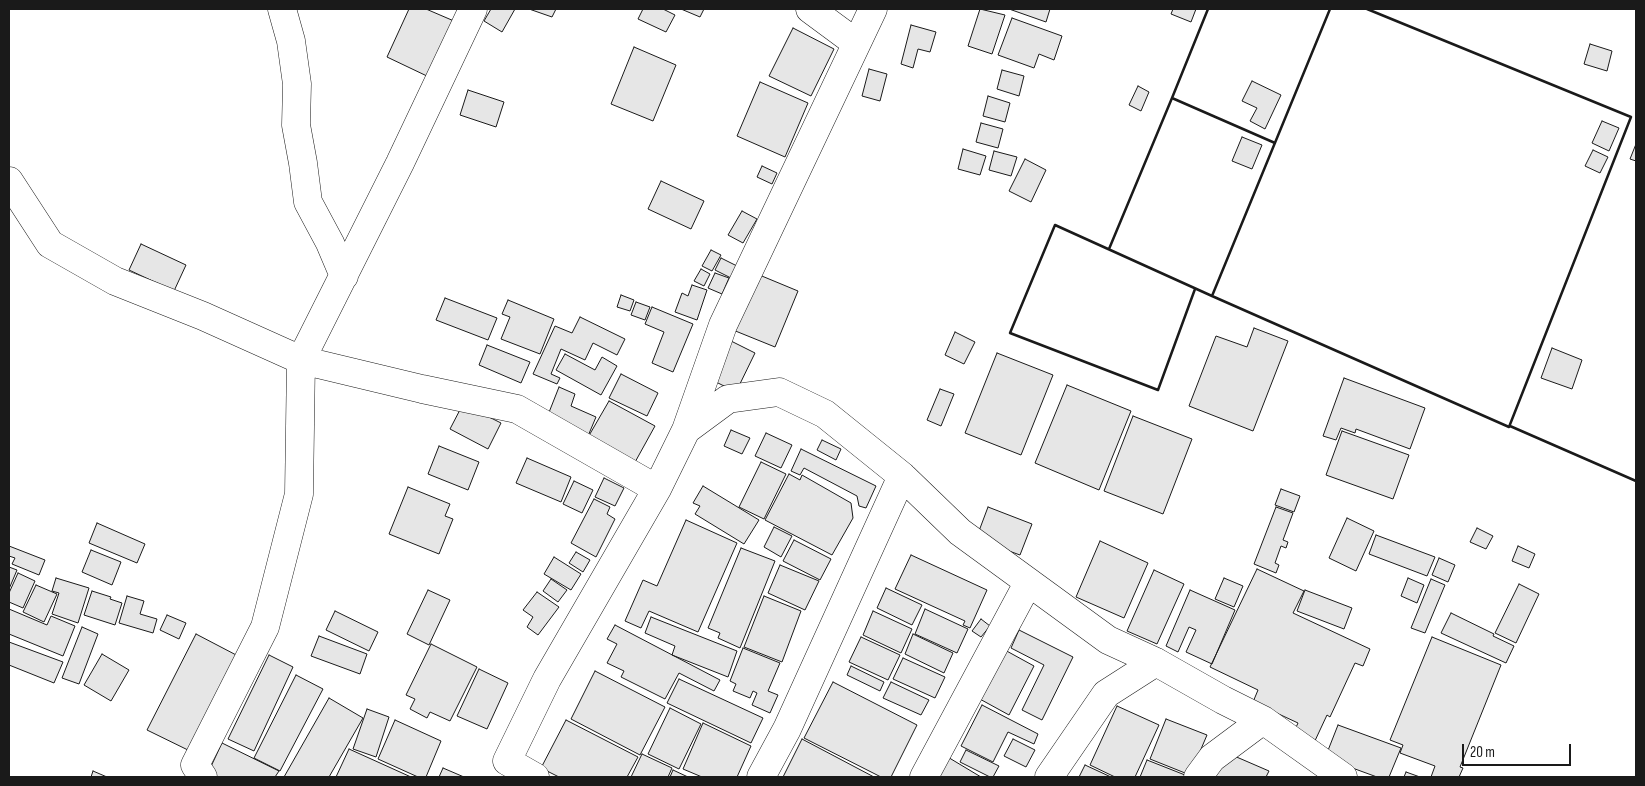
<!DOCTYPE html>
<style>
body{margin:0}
#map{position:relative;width:1645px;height:786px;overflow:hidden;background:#fff;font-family:"Sofia Sans Condensed",sans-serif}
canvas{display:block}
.frame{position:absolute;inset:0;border:10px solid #1a1a1a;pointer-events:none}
.scale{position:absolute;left:1462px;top:744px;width:109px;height:22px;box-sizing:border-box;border:2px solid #1a1a1a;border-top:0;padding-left:6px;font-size:15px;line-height:18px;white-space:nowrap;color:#1a1a1a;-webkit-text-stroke:4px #fff;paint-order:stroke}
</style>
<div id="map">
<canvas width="1645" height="786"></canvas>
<div class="frame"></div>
<div class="scale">20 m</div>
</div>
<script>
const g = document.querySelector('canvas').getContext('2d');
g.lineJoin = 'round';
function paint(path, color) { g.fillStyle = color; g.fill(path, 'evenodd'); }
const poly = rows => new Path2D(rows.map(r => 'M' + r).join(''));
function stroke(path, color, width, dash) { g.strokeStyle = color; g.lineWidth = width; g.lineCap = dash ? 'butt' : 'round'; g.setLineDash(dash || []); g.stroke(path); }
const building = poly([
 [409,9,426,9,454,21,429,77,387,57,409,9],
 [491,9,515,9,502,32,484,21,491,9],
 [529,9,556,9,552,17,529,9],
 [643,9,663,9,675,15,666,32,638,19,643,9],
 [681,9,704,9,700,17,681,9],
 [980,9,1005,15,992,54,968,46,980,9],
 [1009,9,1050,9,1046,22,1009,9],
 [1173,9,1196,9,1191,22,1171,14,1173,9],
 [1012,18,1062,36,1054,60,1039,54,1034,68,998,55,1012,18],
 [911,25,936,32,930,52,918,49,913,68,901,64,911,25],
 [793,28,834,49,811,96,769,76,793,28],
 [1590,44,1612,51,1607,71,1584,64,1590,44],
 [634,47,676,65,653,121,611,104,634,47],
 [869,69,887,74,880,101,862,96,869,69],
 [1002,70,1024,76,1019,96,997,89,1002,70],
 [1252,81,1281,95,1265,129,1250,121,1257,108,1242,101,1252,81],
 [760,82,808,103,785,157,737,136,760,82],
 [1138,86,1149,92,1141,111,1129,105,1138,86],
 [468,90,504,102,496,127,460,115,468,90],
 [988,96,1010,103,1005,122,983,116,988,96],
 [1602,121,1619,128,1609,151,1592,143,1602,121],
 [981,123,1003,129,998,148,976,142,981,123],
 [1242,137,1262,145,1252,169,1232,161,1242,137],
 [1636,144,1636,161,1630,159,1636,144],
 [963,149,986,156,980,175,958,169,963,149],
 [1593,150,1608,157,1600,173,1585,166,1593,150],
 [994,151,1017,157,1011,176,989,170,994,151],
 [1025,159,1046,170,1031,202,1009,191,1025,159],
 [762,166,777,173,772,184,757,177,762,166],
 [661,181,704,201,691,229,648,209,661,181],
 [742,211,757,219,743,243,728,235,742,211],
 [141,244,186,265,174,291,129,270,141,244],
 [711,250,721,255,712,271,702,266,711,250],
 [721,258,737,266,731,278,715,270,721,258],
 [701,269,710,274,704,286,694,281,701,269],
 [715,273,729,278,722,294,708,288,715,273],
 [757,274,798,291,775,347,733,330,757,274],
 [692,285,707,290,697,320,675,312,682,293,688,296,692,285],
 [621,295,634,300,630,311,617,307,621,295],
 [445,298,497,318,488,340,436,320,445,298],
 [508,300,554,319,540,354,501,339,510,317,502,314,508,300],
 [636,302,650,307,645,320,631,315,636,302],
 [652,307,693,324,673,372,652,363,664,332,645,324,652,307],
 [580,317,625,339,617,355,593,343,585,360,561,349,551,374,560,378,557,384,533,374,555,326,572,333,580,317],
 [1254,328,1288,341,1253,431,1189,406,1216,336,1247,347,1254,328],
 [955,332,975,342,964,364,945,355,955,332],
 [725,338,755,353,736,392,706,377,725,338],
 [487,345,530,362,521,383,479,365,487,345],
 [1552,348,1582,360,1572,389,1541,378,1552,348],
 [997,353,1053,375,1021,455,965,433,997,353],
 [565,354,595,370,602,357,617,366,601,395,556,370,565,354],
 [621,374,658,393,647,416,609,398,621,374],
 [1344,378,1425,408,1410,449,1356,429,1355,433,1341,428,1336,440,1323,436,1344,378],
 [1067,385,1131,411,1099,490,1035,463,1067,385],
 [559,387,575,394,571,406,596,417,588,436,546,420,559,387],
 [940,389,954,394,941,426,927,420,940,389],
 [609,401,655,426,634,464,587,439,609,401],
 [463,404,501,423,488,449,450,429,463,404],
 [1133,416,1192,439,1163,514,1104,491,1133,416],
 [731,430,750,438,742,454,724,446,731,430],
 [1342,431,1409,455,1393,499,1326,475,1342,431],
 [766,433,792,445,781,468,755,456,766,433],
 [822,440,841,449,836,460,817,450,822,440],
 [439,446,479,462,468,490,428,474,439,446],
 [801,449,876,486,866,508,859,506,857,496,804,468,800,475,791,471,801,449],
 [527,458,571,477,561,502,516,483,527,458],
 [761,462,786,474,764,519,739,507,761,462],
 [789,474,800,480,802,475,851,503,853,518,832,555,765,520,789,474],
 [604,478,624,488,615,506,595,497,604,478],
 [574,481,593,490,582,513,563,504,574,481],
 [703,486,759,520,744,544,695,514,700,506,693,503,703,486],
 [408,487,450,504,445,516,453,519,439,554,389,534,408,487],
 [1281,489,1300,496,1294,512,1275,505,1281,489],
 [594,499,610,507,607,514,615,519,596,557,571,543,594,499],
 [988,507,1032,524,1020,555,976,539,988,507],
 [1276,507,1293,513,1283,540,1288,542,1286,548,1281,546,1275,563,1279,565,1276,573,1254,564,1276,507],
 [1347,518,1374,531,1356,571,1329,558,1347,518],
 [686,520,737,543,698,632,649,611,641,628,625,621,643,580,657,586,686,520],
 [97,523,145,544,137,563,89,543,97,523],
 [774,527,792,536,781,557,764,547,774,527],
 [1477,528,1493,536,1486,549,1470,542,1477,528],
 [1376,535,1435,557,1427,576,1369,554,1376,535],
 [794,540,831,559,820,580,783,561,794,540],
 [1100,541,1148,563,1124,618,1076,597,1100,541],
 [9,546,45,560,39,575,12,564,15,558,9,556,9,546],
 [1518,546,1535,554,1529,568,1512,561,1518,546],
 [741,548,775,561,740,648,718,638,720,633,708,628,741,548],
 [91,550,121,562,112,585,82,572,91,550],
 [576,552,590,560,583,572,569,563,576,552],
 [911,555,987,590,970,628,963,625,965,621,895,589,911,555],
 [554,557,581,574,571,590,544,574,554,557],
 [1439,558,1455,565,1448,582,1432,575,1439,558],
 [780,565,819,581,805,610,768,593,780,565],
 [9,567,17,570,9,589,9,567],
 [1257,569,1304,591,1293,613,1370,649,1363,666,1355,663,1330,717,1327,715,1313,745,1292,736,1298,723,1253,702,1258,690,1210,667,1257,569],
 [1154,570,1184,584,1157,644,1127,631,1154,570],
 [18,573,35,581,23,608,9,602,9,593,18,573],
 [56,578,89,588,78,623,52,614,59,593,52,591,56,578],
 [1224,578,1243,586,1234,607,1215,599,1224,578],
 [1408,578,1424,585,1417,603,1401,596,1408,578],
 [551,579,567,590,558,602,543,591,551,579],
 [1431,579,1445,585,1425,633,1411,628,1431,579],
 [1519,584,1539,594,1516,643,1495,633,1519,584],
 [36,585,57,594,44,622,23,612,36,585],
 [886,588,922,605,912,625,877,608,886,588],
 [428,590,450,600,429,645,407,634,428,590],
 [1190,590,1235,610,1212,664,1186,652,1196,630,1189,627,1178,652,1166,646,1190,590],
 [1305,590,1352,608,1344,629,1297,611,1305,590],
 [92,591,111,597,110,599,122,603,115,625,84,615,92,591],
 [537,592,559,607,538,635,527,627,533,617,523,610,537,592],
 [127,596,144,601,140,614,157,619,153,633,119,623,127,596],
 [764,596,801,611,782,662,744,647,764,596],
 [9,609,47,625,51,616,75,626,63,656,9,634,9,609],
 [925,609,968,629,957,653,915,634,925,609],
 [335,611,378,632,369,651,326,630,335,611],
 [873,611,912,629,901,653,863,635,873,611],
 [1451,613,1494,634,1493,636,1514,646,1506,663,1441,633,1451,613],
 [167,615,186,623,179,639,160,630,167,615],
 [651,617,737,651,728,677,672,655,675,646,645,633,651,617],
 [981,619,990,626,981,637,972,631,981,619],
 [615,625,720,680,714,691,679,673,665,699,621,677,624,671,607,663,617,644,607,639,615,625],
 [82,627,98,634,79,684,62,678,82,627],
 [1019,630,1073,657,1042,720,1022,710,1044,665,1011,648,1019,630],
 [196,634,240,657,192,752,147,730,196,634],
 [913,634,953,653,944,673,905,654,913,634],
 [319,636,367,654,360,674,311,656,319,636],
 [861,637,900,655,888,680,849,662,861,637],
 [1432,637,1501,665,1460,767,1463,768,1459,777,1431,777,1435,766,1400,753,1403,745,1390,740,1432,637],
 [9,642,63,662,54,683,9,665,9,642],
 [431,644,477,667,450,721,430,712,427,718,410,709,415,699,406,695,431,644],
 [743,648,780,663,768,691,778,695,770,713,752,705,757,693,753,691,750,698,733,691,736,684,730,681,743,648],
 [1003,649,1034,666,1009,715,978,698,1003,649],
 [102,654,129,670,111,701,84,685,102,654],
 [269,655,293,667,254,751,228,739,269,655],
 [903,658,945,677,935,698,893,679,903,658],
 [851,666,884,682,880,691,847,675,851,666],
 [479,669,508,683,487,729,457,716,479,669],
 [595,671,665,707,640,755,571,719,595,671],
 [296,675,323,689,280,771,254,758,296,675],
 [679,679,763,718,751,743,667,703,679,679],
 [833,682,917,725,891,777,881,777,804,738,833,682],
 [891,682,929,700,921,715,883,698,891,682],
 [329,698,363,718,329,777,284,777,329,698],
 [982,705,1038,734,1034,744,1008,732,993,762,961,746,982,705],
 [1117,706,1159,725,1135,777,1115,777,1090,765,1117,706],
 [670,708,701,724,679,769,648,754,670,708],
 [367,709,389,717,376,757,353,749,367,709],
 [1166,719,1207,735,1190,775,1150,759,1166,719],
 [395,720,441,741,426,777,418,777,378,759,395,720],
 [566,720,638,757,627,777,559,777,541,768,566,720],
 [703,723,751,746,737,777,702,777,683,769,703,723],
 [1338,725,1401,748,1389,777,1377,777,1325,758,1338,725],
 [802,739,874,777,783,777,802,739],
 [1013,739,1035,750,1026,767,1004,756,1013,739],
 [222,743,279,771,275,777,212,777,207,775,222,743],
 [349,749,411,777,336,777,349,749],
 [966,750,999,766,993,777,990,777,960,762,966,750],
 [1225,752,1269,771,1266,777,1214,777,1225,752],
 [642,754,672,768,668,777,631,777,642,754],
 [946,756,981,777,934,777,946,756],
 [1147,760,1185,775,1184,777,1140,777,1147,760],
 [1085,765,1111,777,1079,777,1085,765],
 [443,768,464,777,439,777,443,768],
 [673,770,688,777,670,777,673,770],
 [93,771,107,777,91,777,93,771],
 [1406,772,1420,777,1404,777,1406,772]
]);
paint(building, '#e6e6e6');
stroke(building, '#1a1a1a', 1);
const street = poly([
 [282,9,291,41,297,84,296,125,303,163,308,202,330,243,344,276],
 [810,9,856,43],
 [9,181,50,244,115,281,203,316,301,360,422,389,517,409,657,489],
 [686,430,723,325,873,9],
 [203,777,195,765,265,627,299,494,301,360,400,163,473,9],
 [535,777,507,761,547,679,657,489,686,430,728,399,779,392,825,414,902,476,960,532,1108,640,1156,662,1223,700,1263,720,1343,777],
 [761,777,787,729,902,476],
 [924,777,1028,583],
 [1049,777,1106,694,1156,662],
 [1198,777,1212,758,1263,720]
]);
stroke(street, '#1a1a1a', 29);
stroke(street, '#fff', 28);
stroke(poly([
 [1330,9,1212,296,1509,427,1631,117,1367,9],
 [1172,98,1208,9],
 [1109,249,1172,98,1275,143],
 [1195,289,1158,390,1010,333,1055,225,1212,296],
 [1510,426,1636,481]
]), '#1a1a1a', 2.5);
</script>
